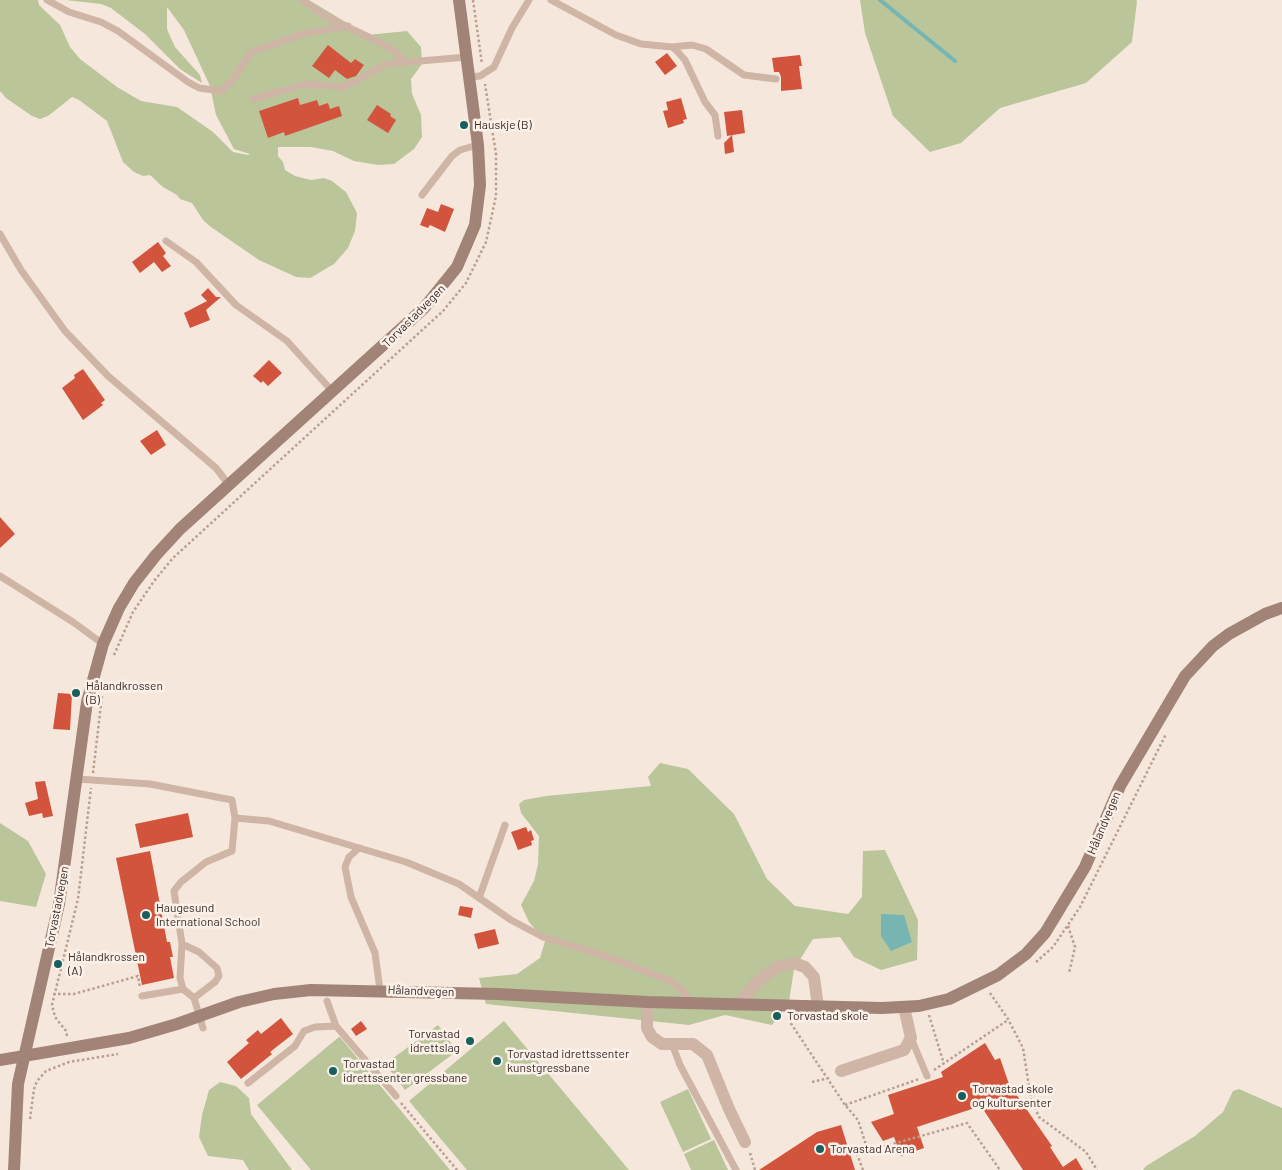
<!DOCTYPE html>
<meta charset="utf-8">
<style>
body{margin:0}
canvas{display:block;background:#f5e7dc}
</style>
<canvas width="1282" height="1170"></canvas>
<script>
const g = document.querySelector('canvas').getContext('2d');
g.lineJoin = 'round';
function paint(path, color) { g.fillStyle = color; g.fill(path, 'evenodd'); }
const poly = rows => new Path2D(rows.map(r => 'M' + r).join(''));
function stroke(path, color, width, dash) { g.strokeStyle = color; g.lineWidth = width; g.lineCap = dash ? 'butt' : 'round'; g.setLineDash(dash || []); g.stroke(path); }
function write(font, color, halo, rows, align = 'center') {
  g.font = font + ' Barlow,sans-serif'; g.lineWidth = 5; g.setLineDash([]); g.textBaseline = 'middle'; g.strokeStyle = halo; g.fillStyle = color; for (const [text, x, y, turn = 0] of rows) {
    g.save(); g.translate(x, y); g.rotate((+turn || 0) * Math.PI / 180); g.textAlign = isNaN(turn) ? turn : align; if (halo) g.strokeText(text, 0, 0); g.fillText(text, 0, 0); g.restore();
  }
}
paint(poly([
 [0,0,38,0,39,5,60,25,70,47,80,59,117,87,141,101,177,107,213,132,233,152,248,155,250,154,234,149,216,115,210,86,184,30,167,7,167,29,170,36,175,47,200,75,202,83,180,69,145,34,111,8,101,4,66,0,309,0,367,35,407,31,421,47,422,64,411,79,412,94,421,115,422,137,414,149,394,164,378,165,354,161,333,151,311,147,278,147,278,156,283,162,285,170,295,176,311,180,324,178,332,181,346,192,357,213,355,231,348,248,334,264,310,278,296,277,259,260,211,227,203,220,192,203,180,199,177,195,163,187,150,175,143,176,134,172,123,162,107,121,79,100,72,97,48,116,40,119,32,116,6,98,0,91],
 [860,0,1136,0,1137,1,1132,42,1086,83,1000,108,961,143,930,152,893,116,865,33],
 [660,763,688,769,734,814,767,879,795,906,848,914,862,897,863,851,885,850,918,920,917,960,881,970,854,957,840,937,813,939,794,969,789,1002,772,1025,725,1015,689,1025,486,1004,479,978,517,974,540,958,545,941,529,922,521,905,534,881,538,864,539,836,521,813,519,804,524,800,546,796,651,786,648,777],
 [0,823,28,841,46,874,36,907,0,901],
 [504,1021,629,1170,630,1170,467,1170,409,1101],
 [438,1025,457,1051,405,1090,385,1064],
 [339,1037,340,1037,450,1170,311,1170,257,1105],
 [220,1082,236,1086,249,1098,251,1114,292,1170,249,1170,243,1160,208,1156,199,1137,202,1115,209,1090],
 [688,1089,711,1139,683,1152,660,1102],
 [1239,1089,1282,1108,1282,1170,1143,1170,1146,1166,1195,1136,1223,1112,1233,1091],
 [714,1140,728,1170,691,1170,684,1154]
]), '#bac59a');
paint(poly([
 [881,914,904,915,912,942,891,951,881,936]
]), '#77b5b2');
stroke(poly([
 [880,0,955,61]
]), '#77b5b2', 4);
paint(poly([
 [328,45,351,63,355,59,364,65,356,76,347,79,335,70,329,78,312,66],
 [667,53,677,66,665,75,655,62],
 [800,55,802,66,799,66,802,89,781,91,781,77,779,72,774,72,772,58],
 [298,98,300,105,317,100,319,106,328,103,330,109,339,106,342,116,285,136,284,132,268,138,259,111],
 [681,98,687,119,683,120,684,123,668,128,663,111,668,110,666,102],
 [377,105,391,114,390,116,396,120,388,133,367,120],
 [742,110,745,133,727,136,724,112],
 [732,135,734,152,725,154,724,143],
 [441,204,454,209,445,232,430,225,428,228,420,225,427,208,438,212],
 [158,242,166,253,163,256,171,266,162,272,154,262,140,273,132,262],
 [208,288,216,297,221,297,206,310,210,320,190,328,184,313,207,301,201,295],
 [269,360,282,373,268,386,263,381,261,383,253,376],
 [83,369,105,400,101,403,103,405,83,420,62,388,75,378,74,375],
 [157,430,166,445,151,455,140,441],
 [0,517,15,534,0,548],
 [58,693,72,694,70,730,53,729],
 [45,781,53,816,43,818,42,813,29,816,25,803,38,799,35,782],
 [188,813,193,837,140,848,135,824],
 [526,827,528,832,531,830,534,840,531,841,532,845,518,850,511,832],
 [150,851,167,942,170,942,173,957,170,957,174,978,142,985,116,858],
 [460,906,473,908,471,918,458,915],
 [495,929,499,944,478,949,474,934],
 [281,1018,293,1034,270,1052,272,1054,241,1079,227,1062,249,1043,246,1040,258,1030,261,1034],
 [361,1021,367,1029,356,1036,351,1029],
 [985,1043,995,1060,1000,1058,1009,1084,1052,1146,1050,1147,1063,1167,1076,1158,1083,1170,1023,1170,981,1106,917,1127,924,1148,901,1156,894,1137,883,1141,871,1122,894,1114,888,1095,943,1077,941,1072],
 [841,1125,855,1170,759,1170,817,1132]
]), '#d2543c');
stroke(poly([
 [473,0,482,64],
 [114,655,133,612,154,581,173,558,443,311,466,283,486,242,496,196,496,154,485,84],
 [93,773,102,696],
 [1068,926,1075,947,1069,973],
 [1036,962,1053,947,1080,907,1166,734],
 [990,993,1008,1019,1023,1048,1031,1099,1039,1117,1086,1152,1097,1170],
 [53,994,74,994,138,976,140,987],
 [929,1015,944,1064],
 [788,1019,845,1105,858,1120,868,1151],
 [67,1036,66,1031,55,1017,52,1005,78,899,91,788],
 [934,1070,1008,1020],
 [812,1082,829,1078],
 [401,1103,457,1170],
 [845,1105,919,1079],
 [30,1119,34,1089,37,1081,46,1071,69,1062,118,1054],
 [750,1153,755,1170],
 [863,1170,857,1154,967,1123,1000,1170]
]), '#ba9f90', 2.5, [2.5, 2.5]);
stroke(poly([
 [47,0,69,12,101,22,118,31,188,82,199,88,222,91,235,77,251,52,303,34,348,26],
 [302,0,327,17,381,43,396,52,404,61],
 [551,0,616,35,641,44,672,47,676,50,685,60,705,102,715,115,718,136],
 [672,47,692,45,706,49,744,75,776,79],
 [470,77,480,76,494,67,512,28,529,0],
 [253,99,306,84,343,87,357,81,385,64,467,57],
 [422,195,452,156,460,150,478,145],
 [0,234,21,270,65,331,108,376,216,468,229,485],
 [166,241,196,262,236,305,287,341,333,392],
 [0,576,73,622,103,644],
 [77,779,150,784,232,800,235,818,269,821,406,862,459,884,511,920,543,937,608,957,671,981,683,991,690,1003],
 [359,848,349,857,345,867,351,897,375,953,380,990],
 [479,898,505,825],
 [182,944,199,952,217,968,219,976,215,982,194,998],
 [142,996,183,989],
 [327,1001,336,1026,396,1096],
 [203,1028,194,998,183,989,180,978,182,944,174,891,181,882,206,862,232,851,235,818],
 [911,1038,927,1076],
 [672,1044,680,1065,736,1170],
 [248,1083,295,1046,304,1031,315,1027,336,1026]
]), '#ceb5a6', 7);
stroke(poly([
 [647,1002,647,1028,652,1037,662,1044,693,1044,707,1055,729,1109,745,1142],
 [739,1004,756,983,777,967,794,963,805,967,814,977,818,1007],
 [841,1071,904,1050,911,1038,904,1007]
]), '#ceb5a6', 12);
stroke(poly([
 [0,1060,129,1038,177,1024,239,1002,274,994,311,990,498,994,647,1002,882,1008,919,1006,949,999,998,975,1026,954,1045,933,1085,867,1120,786,1185,676,1213,646,1229,634,1265,614,1282,608],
 [14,1170,18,1084,59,904,87,702,103,644,119,608,134,583,156,555,180,529,424,308,457,267,475,225,480,185,478,145,459,0]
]), '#a28377', 12);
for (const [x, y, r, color] of [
 [464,125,5,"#18605e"],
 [76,693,5,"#18605e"],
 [146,915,5,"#18605e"],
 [58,964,5,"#18605e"],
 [777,1016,5,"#18605e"],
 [470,1041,5,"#18605e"],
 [497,1061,5,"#18605e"],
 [333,1071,5,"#18605e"],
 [962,1096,5,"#18605e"],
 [820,1149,5,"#18605e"]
]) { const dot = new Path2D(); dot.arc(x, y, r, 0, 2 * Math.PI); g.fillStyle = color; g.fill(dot); stroke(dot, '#fbf1e9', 2); }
write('12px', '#3a2c28', '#fbf1e9', [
 ["Hauskje (B)",474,125],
 ["Hålandkrossen",86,686],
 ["(B)",86,700],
 ["Haugesund",156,908],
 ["International School",156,922],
 ["Hålandkrossen",68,957],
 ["(A)",68,971],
 ["Torvastad skole",787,1016],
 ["Torvastad",460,1034,"right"],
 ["idrettslag",460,1048,"right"],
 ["Torvastad idrettssenter",507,1054],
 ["kunstgressbane",507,1068],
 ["Torvastad",343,1064],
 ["idrettssenter gressbane",343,1078],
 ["Torvastad skole",972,1089],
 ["og kultursenter",972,1103],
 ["Torvastad Arena",830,1149]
], 'left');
write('12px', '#3a2c28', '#fbf1e9', [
 ["Torvastadvegen",414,316,-45],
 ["Hålandvegen",1104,823,-67],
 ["Torvastadvegen",57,907,-79],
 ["Hålandvegen",421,991,2]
]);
</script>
